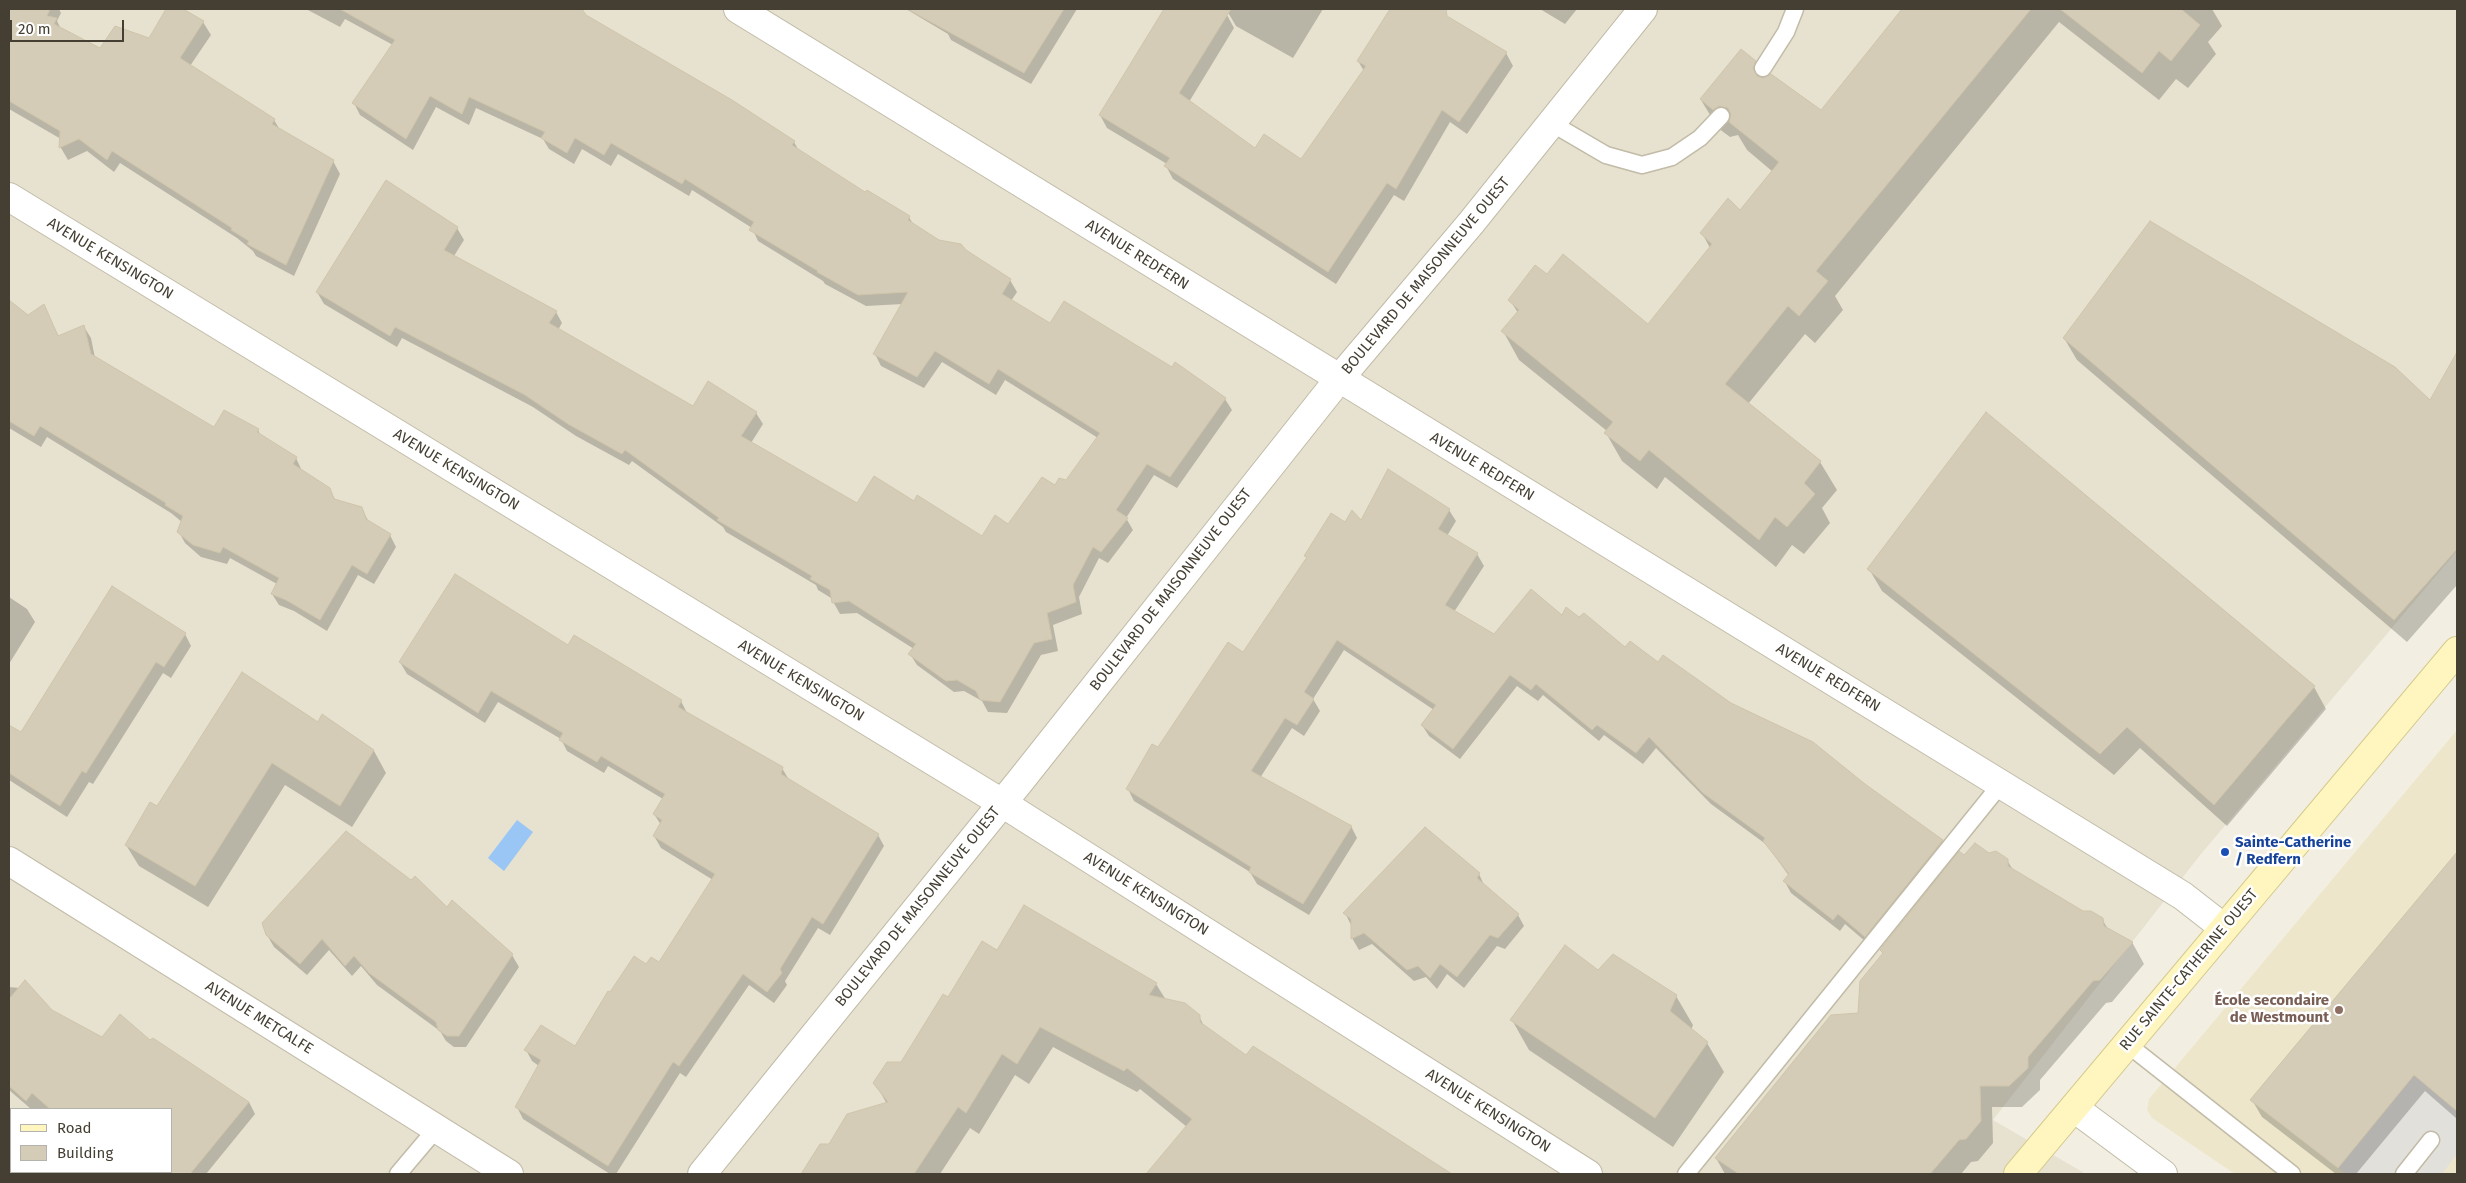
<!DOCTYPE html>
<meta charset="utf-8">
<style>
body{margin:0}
#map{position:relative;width:2466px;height:1183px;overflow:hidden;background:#f2efe2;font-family:"Fira Sans",sans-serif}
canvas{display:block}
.frame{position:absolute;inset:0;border:10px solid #443f32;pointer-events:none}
.legend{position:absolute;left:10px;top:1108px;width:162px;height:65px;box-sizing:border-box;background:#fff;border:1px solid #b4b2ad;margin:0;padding:6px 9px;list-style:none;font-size:15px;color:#443f32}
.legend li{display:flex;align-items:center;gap:10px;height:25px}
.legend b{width:25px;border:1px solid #b4b2ad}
.scale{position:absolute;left:10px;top:20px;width:114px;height:22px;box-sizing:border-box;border:2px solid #443f32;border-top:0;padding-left:6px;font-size:15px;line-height:18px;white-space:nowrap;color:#443f32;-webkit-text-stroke:4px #fff;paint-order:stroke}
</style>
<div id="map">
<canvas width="2466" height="1183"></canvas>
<div class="frame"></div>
<ul class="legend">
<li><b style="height:6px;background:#fff6bf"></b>Road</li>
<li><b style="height:14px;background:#d4ccb7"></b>Building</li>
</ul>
<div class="scale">20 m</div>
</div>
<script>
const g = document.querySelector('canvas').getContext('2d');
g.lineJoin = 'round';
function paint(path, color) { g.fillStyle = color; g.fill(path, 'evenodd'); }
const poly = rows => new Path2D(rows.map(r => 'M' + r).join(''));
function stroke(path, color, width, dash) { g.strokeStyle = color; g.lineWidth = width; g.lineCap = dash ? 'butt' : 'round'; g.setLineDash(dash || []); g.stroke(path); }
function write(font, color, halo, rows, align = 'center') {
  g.font = font + ' "Fira Sans",sans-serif'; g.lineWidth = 5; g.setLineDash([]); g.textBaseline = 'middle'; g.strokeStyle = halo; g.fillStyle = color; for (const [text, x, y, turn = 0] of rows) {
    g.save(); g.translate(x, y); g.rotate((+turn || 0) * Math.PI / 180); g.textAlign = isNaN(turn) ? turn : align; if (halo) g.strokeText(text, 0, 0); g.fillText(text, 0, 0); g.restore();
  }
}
paint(poly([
 [9,9,2457,9,2457,551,2201,854,1993,1120,2086,1174,9,1174],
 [11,1109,171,1109,171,1172,11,1172]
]), '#e7e2d0');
paint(poly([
 [2457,730,2457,1174,2235,1174,2152,1118,2147,1110,2149,1099]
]), '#ede6cb');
paint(poly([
 [2414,1075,2457,1111,2457,1154,2442,1174,2347,1174,2338,1168]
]), '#e2e0db');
paint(poly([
 [517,820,533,832,504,871,488,858]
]), '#99c6f4');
paint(poly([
 [9,9,59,9,61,13,57,21,61,29,100,50,149,39,167,9,181,9,203,22,211,35,190,66,274,120,280,130,333,161,340,174,294,276,256,256,253,251,237,238,120,163,114,172,87,151,68,160,61,148,61,139,9,109],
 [306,9,581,9,585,16,794,142,799,151,866,194,909,217,914,226,938,242,965,251,1010,280,1017,292,1011,301,1051,325,1225,399,1232,410,1177,488,1154,475,1126,518,1133,530,1108,563,1099,558,1079,597,1082,614,1053,625,1058,651,1041,655,1007,713,988,712,982,701,964,691,954,692,917,665,910,654,914,649,857,613,840,614,831,598,818,590,816,585,726,532,723,527,632,461,629,465,576,436,533,407,402,338,397,347,324,304,317,292,457,228,464,240,454,256,556,312,562,323,558,330,693,408,756,413,763,424,751,443,857,505,914,503,982,537,1008,525,1055,486,1067,482,1098,438,1005,380,996,395,942,362,924,388,881,366,875,354,903,304,866,306,825,284,823,281,758,241,752,228,692,190,689,196,618,154,611,166,582,149,574,164,549,149,543,139,476,108,469,125,436,107,413,150,360,115,354,103,393,45,345,19,340,27],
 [906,9,1077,9,1031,84,951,40,948,34],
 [1165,9,1216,9,1227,15,1234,28,1189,102,1255,150,1302,161,1364,71,1358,61,1392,9,1434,9,1506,53,1513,66,1467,134,1450,122,1404,201,1394,195,1336,284,1173,179,1166,166,1167,164,1107,128,1100,115],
 [1226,9,1323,9,1293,58,1236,26],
 [1540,9,1577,9,1565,24],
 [1904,9,2212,9,2222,26,2208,42,2216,54,2188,88,2176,79,2159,100,2059,22,1835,296,1843,310,1815,343,1805,334,1748,404,1820,462,1837,490,1822,508,1830,523,1804,554,1792,545,1776,567,1665,477,1657,489,1622,461,1606,433,1607,431,1519,360,1503,331,1518,313,1510,300,1547,276,1648,325,1710,248,1702,233,1740,212,1773,172,1747,150,1738,135,1730,137,1718,128,1701,100,1755,62,1764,79,1821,112],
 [9,302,28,317,44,306,59,337,84,327,91,338,95,358,214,429,258,430,261,436,296,458,302,471,329,489,336,501,362,508,369,523,390,535,396,547,374,584,358,575,327,631,294,611,279,605,272,594,277,584,230,558,227,564,201,557,185,543,179,532,182,522,171,513,47,437,41,447,9,428],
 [2064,338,2394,368,2457,427,2457,585,2407,642,2077,360],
 [1449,510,1456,521,1447,536,1477,554,1484,566,1454,612,1495,636,1563,617,1658,663,1731,704,1864,785,1942,841,1949,852,1872,947,1845,924,1840,931,1791,893,1785,882,1789,876,1767,845,1711,804,1656,748,1643,764,1604,735,1599,741,1543,695,1538,701,1517,686,1460,759,1429,736,1422,725,1434,710,1344,650,1313,699,1320,711,1304,736,1292,728,1260,778,1351,826,1357,838,1309,915,1257,884,1250,872,1134,801,1128,789,1158,749,1243,654,1307,558,1305,556,1346,524],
 [1869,569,2314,687,2326,709,2227,826,2140,748,2114,775,1882,591],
 [9,597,27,609,35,622,9,664],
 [185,634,191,646,171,678,163,673,93,784,89,782,67,817,9,780,9,745,18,731,21,733],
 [568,647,681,701,687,713,782,768,789,780,878,835,884,846,830,935,818,928,785,981,787,985,774,1003,749,985,686,1077,680,1073,616,1174,610,1174,523,1119,517,1107,539,1066,532,1061,526,1050,575,1048,611,994,647,966,659,964,713,880,661,848,654,836,661,825,654,814,663,799,608,766,604,773,567,751,561,739,498,702,485,723,407,674,400,662],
 [323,716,374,751,386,773,352,827,285,785,208,907,139,866,126,845,157,808,318,724],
 [1989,854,2007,860,2013,870,2082,912,2102,919,2109,931,2132,942,2144,964,2112,1002,2106,1003,2040,1080,2040,1090,2022,1107,1992,1107,1993,1143,1978,1161,1971,1162,1961,1174,1725,1174,1716,1158,1859,1014,1965,856],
 [2457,854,2457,1119,2425,1091,2356,1174,2336,1174,2262,1117,2252,1100],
 [1479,874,1485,887,1518,915,1524,926,1505,949,1497,946,1464,988,1447,974,1437,989,1426,977,1414,981,1372,944,1359,950,1352,938,1351,925,1345,913],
 [452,902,512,955,519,967,466,1047,454,1047,446,1041,440,1031,377,985,361,966,352,976,329,950,307,975,274,947,267,935,447,909],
 [1025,907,1156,984,1166,1000,1199,1016,1204,1026,1246,1056,1253,1047,1450,1174,1148,1174,1187,1127,1140,1089,1137,1092,1053,1047,1029,1084,1015,1075,979,1134,970,1128,940,1174,812,1174,830,1145,887,1104,875,1083,902,1064,949,998,998,952],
 [1598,972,1676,996,1693,1025,1691,1030,1707,1043,1724,1072,1673,1147,1529,1050,1512,1020],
 [9,987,31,989,51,1011,102,1038,150,1042,249,1102,255,1114,206,1174,115,1174,112,1172,171,1172,171,1109,31,1109,9,1090]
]), '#0003');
const building = poly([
 [9,9,50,9,47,16,57,18,54,24,100,48,115,26,149,38,166,9,183,9,204,21,180,58,275,119,272,124,334,160,286,265,247,244,249,241,231,230,232,228,112,151,107,160,79,139,59,148,60,131,9,101,9,9],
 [340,9,582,9,586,15,732,100,795,141,792,145,865,192,867,190,910,216,908,220,939,240,961,244,966,250,1011,279,1002,294,1050,323,1064,301,1172,367,1175,362,1226,398,1170,477,1147,464,1116,510,1128,518,1101,552,1093,547,1073,585,1076,602,1047,613,1052,639,1034,643,1000,702,980,700,976,691,957,680,946,681,908,654,916,644,849,601,832,603,830,590,810,579,812,576,717,520,719,518,625,450,622,454,568,424,525,395,395,327,390,336,316,292,386,180,458,227,444,250,557,311,549,323,693,406,708,381,757,412,741,436,857,503,874,476,914,501,917,495,982,536,995,515,1008,524,1042,477,1055,485,1059,478,1066,480,1100,433,998,369,989,384,935,351,917,377,873,354,908,292,858,295,817,272,818,271,749,230,754,222,685,179,682,184,611,143,604,155,575,138,567,153,541,138,545,132,469,97,462,114,430,96,406,139,352,103,395,40,340,9],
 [907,9,1064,9,1024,73,907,9],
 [1164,9,1231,9,1179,93,1255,148,1264,134,1301,159,1366,66,1357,61,1390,9,1446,9,1447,16,1507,52,1459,122,1442,110,1396,189,1387,183,1328,272,1164,166,1170,158,1099,115,1164,9],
 [1902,9,2031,9,1816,271,1828,281,1799,316,1788,306,1725,384,1821,461,1804,483,1815,494,1787,527,1775,517,1759,540,1649,450,1640,461,1604,433,1613,422,1501,331,1519,310,1508,300,1535,265,1547,274,1563,254,1648,324,1712,244,1700,233,1728,198,1740,210,1779,162,1729,122,1731,114,1728,108,1719,106,1713,110,1700,99,1741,49,1756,61,1753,68,1757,76,1763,78,1771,74,1821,110,1902,9],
 [2060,9,2181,9,2200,25,2171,61,2159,51,2142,73,2060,9],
 [2150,221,2395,367,2430,400,2457,352,2457,549,2394,620,2063,338,2150,221],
 [9,300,28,315,44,304,58,336,84,325,91,354,214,427,224,410,259,429,257,432,297,457,293,464,330,488,334,499,362,507,366,519,391,534,367,574,352,565,320,620,286,600,271,594,279,578,223,547,220,553,193,545,177,532,183,516,165,505,166,503,40,426,34,436,9,421,9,300],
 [1986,412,2315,686,2214,805,2127,727,2100,754,1867,569,1986,412],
 [1388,469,1450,509,1438,529,1478,553,1445,605,1494,634,1531,589,1562,615,1566,607,1579,617,1584,613,1625,647,1630,641,1658,662,1663,655,1731,703,1813,742,1865,784,1943,840,1865,937,1838,914,1833,920,1783,881,1789,874,1763,841,1765,838,1703,793,1649,737,1636,753,1597,725,1592,730,1536,684,1531,690,1510,675,1453,749,1421,725,1436,705,1337,640,1304,692,1314,699,1297,725,1285,718,1251,771,1352,826,1303,904,1249,872,1251,867,1126,789,1152,744,1158,747,1228,642,1243,652,1307,557,1304,556,1331,513,1345,522,1352,510,1361,520,1388,469],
 [455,574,568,645,574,635,609,656,682,700,678,707,783,767,781,774,879,834,823,924,812,917,780,969,782,973,767,992,743,974,679,1066,673,1062,608,1166,515,1107,541,1060,524,1050,541,1025,575,1046,608,991,610,992,634,956,646,964,651,957,659,962,715,874,653,836,662,820,653,814,665,794,601,756,597,762,559,740,563,733,491,691,478,713,399,662,455,574],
 [112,586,186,633,164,667,156,662,86,773,82,771,60,806,9,773,9,725,21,732,112,586],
 [242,672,318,722,322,714,374,750,340,806,272,763,195,886,125,845,150,802,157,806,242,672],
 [1425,827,1480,873,1477,878,1519,914,1498,938,1490,935,1457,977,1440,964,1430,978,1418,966,1407,970,1364,933,1351,939,1351,919,1343,913,1425,827],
 [346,831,411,880,415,876,447,907,452,900,513,954,459,1036,447,1036,438,1030,436,1022,369,973,354,956,345,966,322,939,300,964,266,935,262,923,346,831],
 [1975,843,1989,853,1996,851,2008,859,2008,866,2083,911,2091,911,2103,918,2104,926,2133,942,2100,980,2093,981,2028,1057,2028,1068,2009,1086,1980,1086,1981,1121,1966,1139,1959,1140,1930,1174,1739,1174,1715,1158,1831,1015,1858,1013,1860,981,1883,953,1880,950,1959,851,1964,855,1975,843],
 [2457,852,2457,1111,2414,1075,2338,1168,2250,1100,2457,852],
 [1024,905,1157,983,1149,995,1185,1003,1200,1015,1200,1022,1246,1055,1253,1046,1452,1174,1146,1174,1192,1119,1127,1068,1124,1071,1040,1027,1017,1064,1002,1054,966,1113,958,1107,914,1174,801,1174,820,1144,829,1144,847,1114,888,1102,873,1083,887,1062,901,1062,943,994,948,997,982,941,997,950,1024,905],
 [1565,945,1598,970,1613,954,1677,995,1670,1011,1708,1042,1655,1118,1510,1020,1565,945],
 [25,980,52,1010,102,1037,120,1014,150,1040,153,1038,249,1102,190,1174,171,1174,171,1109,50,1109,32,1093,26,1101,9,1086,9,999,25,980]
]);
paint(building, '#d4ccb7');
stroke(building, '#d0c5aa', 1);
const service = poly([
 [1763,68,1786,32,1795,9],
 [1553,124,1606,155,1642,165,1672,157,1700,138,1721,116],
 [2127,1044,2292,1174],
 [398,1174,436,1129],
 [1686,1174,2001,784],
 [2404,1174,2431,1140]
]);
const minor = poly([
 [738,9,2183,896,2224,928],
 [9,197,1002,803,1588,1174],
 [9,861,509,1174],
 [2074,1108,2163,1174],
 [702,1174,1021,780,1339,379,1471,223,1643,9]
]);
const secondary = poly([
 [2018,1174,2457,651]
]);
stroke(service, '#c1bba7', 19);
stroke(minor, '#c1bba7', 30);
stroke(secondary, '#d5ca8e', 30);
stroke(service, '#fff', 16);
stroke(minor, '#fff', 28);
stroke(secondary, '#fff6bf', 28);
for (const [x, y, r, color] of [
 [2225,852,5,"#1a4fb4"],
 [2339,1010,5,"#8d6e63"]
]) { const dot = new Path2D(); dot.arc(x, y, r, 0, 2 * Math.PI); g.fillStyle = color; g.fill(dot); stroke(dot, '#fff', 2); }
write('15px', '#443f32', '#fff', [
 ["AVENUE REDFERN",1137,255,32],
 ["AVENUE KENSINGTON",110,259,31],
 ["BOULEVARD DE MAISONNEUVE OUEST",1426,276,-50],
 ["AVENUE REDFERN",1482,467,31],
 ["AVENUE KENSINGTON",456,470,31],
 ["BOULEVARD DE MAISONNEUVE OUEST",1171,590,-52],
 ["AVENUE REDFERN",1828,678,31],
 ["AVENUE KENSINGTON",801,681,31],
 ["AVENUE KENSINGTON",1146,894,32],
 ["BOULEVARD DE MAISONNEUVE OUEST",918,907,-51],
 ["RUE SAINTE-CATHERINE OUEST",2189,970,-50],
 ["AVENUE METCALFE",259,1018,32],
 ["AVENUE KENSINGTON",1488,1111,32]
]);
write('bold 15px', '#164399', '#fff', [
 ["Sainte-Catherine",2235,843],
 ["/ Redfern",2235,860]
], 'left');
write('bold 15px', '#785e54', '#fff', [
 ["École secondaire",2329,1001],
 ["de Westmount",2329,1018]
], 'right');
</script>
